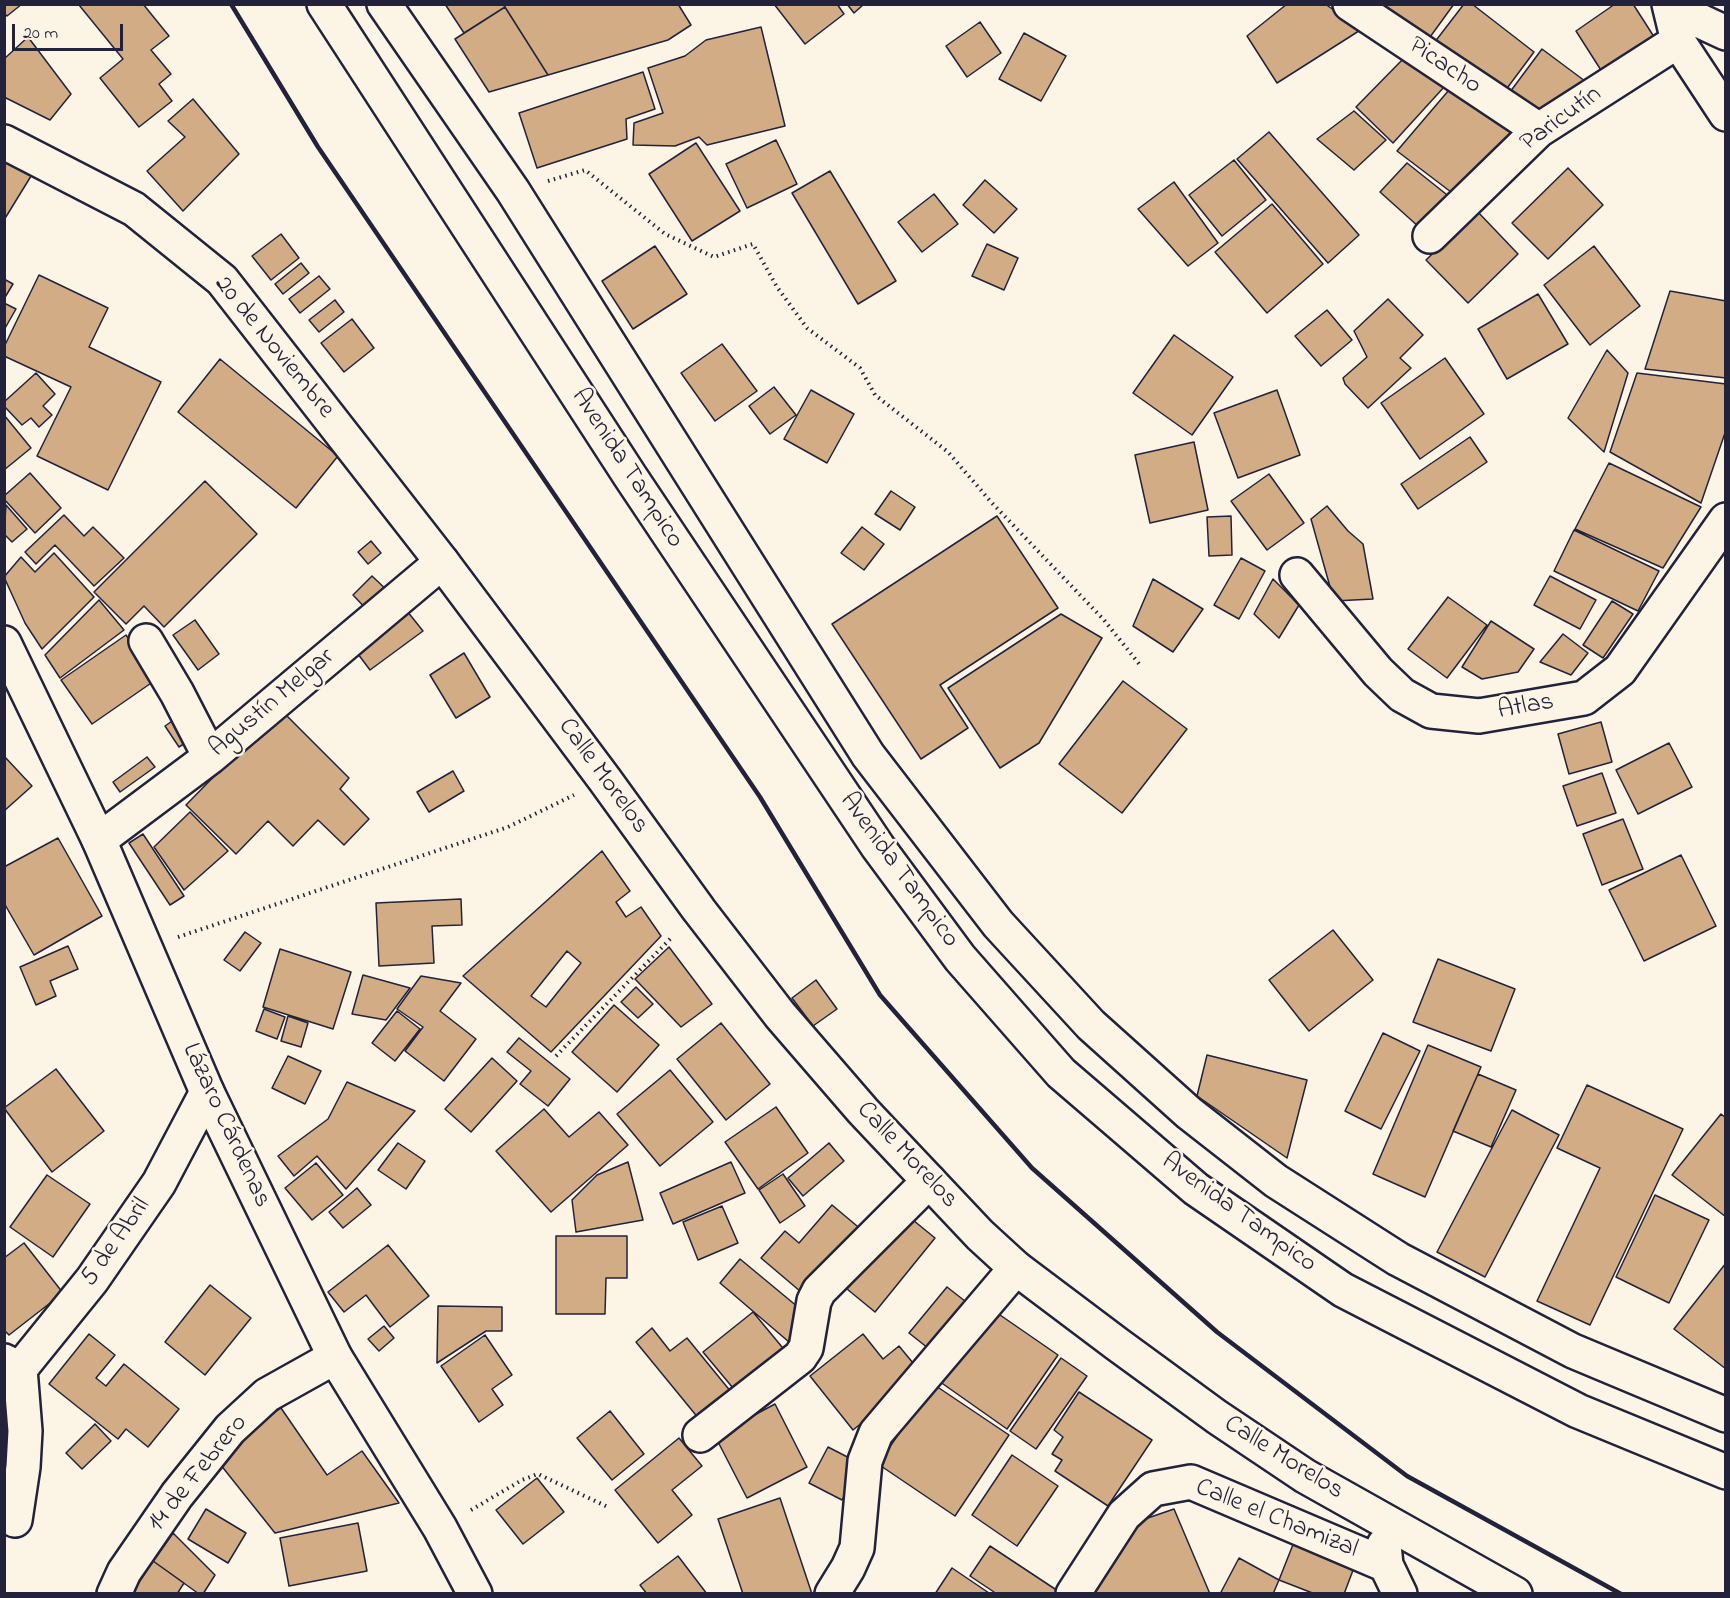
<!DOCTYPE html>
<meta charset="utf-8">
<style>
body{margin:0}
#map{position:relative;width:1730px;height:1598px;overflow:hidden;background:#fcf5e5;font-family:"Indie Flower",sans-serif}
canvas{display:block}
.frame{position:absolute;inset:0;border:6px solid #22223b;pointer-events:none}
.scale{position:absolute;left:12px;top:24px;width:111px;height:27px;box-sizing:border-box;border:3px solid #22223b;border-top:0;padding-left:8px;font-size:18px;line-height:21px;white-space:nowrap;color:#22223b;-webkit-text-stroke:4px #fcf5e5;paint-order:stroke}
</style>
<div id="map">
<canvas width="1730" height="1598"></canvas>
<div class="frame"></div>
<div class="scale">20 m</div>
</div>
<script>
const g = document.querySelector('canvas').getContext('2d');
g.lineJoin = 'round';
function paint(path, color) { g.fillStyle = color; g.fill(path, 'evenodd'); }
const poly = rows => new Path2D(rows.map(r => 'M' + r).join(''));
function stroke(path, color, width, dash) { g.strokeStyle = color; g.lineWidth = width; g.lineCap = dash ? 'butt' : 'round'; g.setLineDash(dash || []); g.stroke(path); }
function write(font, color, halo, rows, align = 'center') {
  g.font = font + ' "Indie Flower",sans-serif'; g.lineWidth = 5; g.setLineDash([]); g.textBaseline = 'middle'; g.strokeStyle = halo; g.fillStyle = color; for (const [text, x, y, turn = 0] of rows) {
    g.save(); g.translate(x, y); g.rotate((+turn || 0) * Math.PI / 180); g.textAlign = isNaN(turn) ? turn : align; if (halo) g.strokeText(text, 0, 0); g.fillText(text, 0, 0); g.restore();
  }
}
const building = poly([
 [4,4,22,4,7,16,4,13,4,4],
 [143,4,169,36,151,50,171,74,159,84,172,101,139,127,100,78,123,59,79,5,143,4],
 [445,4,503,4,505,7,464,33,445,4],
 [503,4,678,4,691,25,668,40,548,75,503,4],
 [774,4,837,4,844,14,805,44,774,4],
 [847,4,864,4,854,13,847,4],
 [1287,4,1325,4,1362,29,1277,83,1247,36,1287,4],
 [1385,4,1454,4,1425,44,1380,11,1385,4],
 [1464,4,1472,4,1534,52,1502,95,1434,43,1464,4],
 [1615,4,1633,4,1658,43,1606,78,1576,31,1615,4],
 [505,7,548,75,489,92,455,39,505,7],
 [980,22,1001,53,967,77,946,46,980,22],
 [761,27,785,126,707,145,699,137,675,146,633,145,634,123,663,113,648,68,685,56,706,40,761,27],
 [1024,33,1066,56,1041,101,999,79,1024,33],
 [28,37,71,94,50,120,4,97,4,59,28,37],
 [1542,49,1593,87,1547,119,1510,92,1542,49],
 [1404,58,1445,86,1393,143,1356,107,1404,58],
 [643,72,655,109,626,119,627,139,537,168,519,113,643,72],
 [1449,90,1518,134,1451,192,1397,151,1449,90],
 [193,99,239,154,183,211,147,171,185,137,168,121,193,99],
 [1354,111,1386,140,1354,170,1317,139,1354,111],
 [1269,132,1359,235,1328,263,1237,159,1269,132],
 [776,140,797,184,747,208,726,164,776,140],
 [696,143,740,211,692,241,649,174,696,143],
 [4,149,36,168,4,220,4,149],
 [1234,160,1266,200,1222,236,1189,195,1234,160],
 [1407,163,1451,198,1419,227,1380,192,1407,163],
 [1568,168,1603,205,1548,259,1512,223,1568,168],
 [830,171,896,281,858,304,792,193,830,171],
 [985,180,1017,209,994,233,963,205,985,180],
 [1174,182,1218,243,1188,266,1138,209,1174,182],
 [934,194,958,224,922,252,898,222,934,194],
 [1272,204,1323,264,1267,313,1215,252,1272,204],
 [1477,211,1518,254,1468,303,1426,260,1477,211],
 [281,234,299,258,271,280,252,256,281,234],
 [987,244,1018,258,1004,290,972,276,987,244],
 [655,246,687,294,633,329,602,281,655,246],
 [1594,246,1640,306,1590,345,1544,285,1594,246],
 [301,263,309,273,283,294,275,284,301,263],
 [39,275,108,308,89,347,161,382,108,490,37,456,71,387,4,356,4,347,39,275],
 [319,276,330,289,300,313,289,299,319,276],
 [4,279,13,284,4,299,4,279],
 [1670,291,1726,301,1726,378,1645,369,1670,291],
 [1538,294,1568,344,1507,379,1478,329,1538,294],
 [1388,299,1423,335,1400,358,1411,368,1368,408,1345,384,1343,378,1367,357,1354,331,1388,299],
 [335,300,344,312,319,332,309,320,335,300],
 [4,303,16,309,4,330,4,303],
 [1327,310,1352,340,1321,366,1295,336,1327,310],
 [352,319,374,348,344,372,321,343,352,319],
 [1174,335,1233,377,1192,435,1133,393,1174,335],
 [722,344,757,391,715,421,681,373,722,344],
 [1607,350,1628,373,1604,452,1568,418,1607,350],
 [1445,358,1484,414,1420,459,1381,403,1445,358],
 [220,359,338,456,296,508,178,412,220,359],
 [36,373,55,394,43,406,52,415,39,427,31,418,22,425,4,406,4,402,36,373],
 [1637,373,1726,384,1726,430,1701,503,1610,452,1637,373],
 [774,387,796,415,770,434,749,406,774,387],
 [811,390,854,414,827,463,784,439,811,390],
 [1277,390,1300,455,1238,478,1214,413,1277,390],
 [4,415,31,448,4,470,4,415],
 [1470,437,1487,462,1418,509,1401,484,1470,437],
 [1194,442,1208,510,1150,523,1135,455,1194,442],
 [1609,463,1701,507,1663,568,1575,529,1609,463],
 [30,473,61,508,35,533,4,499,4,496,30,473],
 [1269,474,1304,523,1267,550,1231,501,1269,474],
 [205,481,257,534,164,627,144,606,126,624,94,592,205,481],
 [891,491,915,507,900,530,875,514,891,491],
 [6,505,27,529,12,542,4,534,6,505],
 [1327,506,1348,531,1363,544,1373,599,1334,601,1311,519,1327,506],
 [64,515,84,536,93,527,124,558,94,586,55,545,36,564,25,552,64,515],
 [997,516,1058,608,940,685,968,728,921,759,832,624,997,516],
 [1231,516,1232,555,1209,556,1207,517,1231,516],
 [862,527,884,544,864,570,841,553,862,527],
 [1574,530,1659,571,1638,611,1554,571,1574,530],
 [371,541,381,553,368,564,358,552,371,541],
 [54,553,94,597,42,649,25,623,4,577,21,557,35,572,54,553],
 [1241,558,1265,571,1239,619,1214,605,1241,558],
 [372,576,391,594,371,614,353,595,372,576],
 [1550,576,1596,600,1580,629,1534,605,1550,576],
 [1153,579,1203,609,1173,652,1133,626,1153,579],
 [1273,579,1299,605,1279,638,1254,614,1273,579],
 [1448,597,1487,625,1447,678,1408,649,1448,597],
 [99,600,124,630,60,678,45,655,99,600],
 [1612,601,1633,614,1603,658,1583,645,1612,601],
 [407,611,423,631,370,670,355,650,407,611],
 [1061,614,1102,638,1039,743,1000,768,948,688,1061,614],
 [195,620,219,654,198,670,173,635,195,620],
 [1491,621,1534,649,1518,672,1482,679,1462,667,1491,621],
 [1563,634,1588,653,1571,675,1540,662,1563,634],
 [126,635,157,679,92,724,61,680,126,635],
 [464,653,490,697,456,718,430,675,464,653],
 [1123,681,1187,729,1122,813,1059,764,1123,681],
 [280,709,349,778,340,789,369,819,344,845,318,820,293,846,268,821,236,854,186,805,280,709],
 [178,717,193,738,179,747,165,726,178,717],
 [1601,722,1612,762,1569,774,1558,734,1601,722],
 [1669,743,1692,787,1638,814,1616,770,1669,743],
 [4,756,32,786,4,811,4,756],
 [147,757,155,767,120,792,113,782,147,757],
 [453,771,464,791,429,812,417,792,453,771],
 [1602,773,1616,813,1577,826,1563,786,1602,773],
 [190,812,228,851,184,890,154,847,190,812],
 [1623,819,1643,869,1602,885,1583,834,1623,819],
 [143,834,184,896,170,905,129,843,143,834],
 [58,838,102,916,34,955,4,903,4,867,58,838],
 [602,851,630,891,616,902,626,917,641,907,661,936,551,1052,463,976,602,851],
 [567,951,581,963,546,1007,531,996,567,951],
 [1681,855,1716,926,1644,961,1609,890,1681,855],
 [461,899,462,925,432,926,434,963,379,966,376,903,461,899],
 [1333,930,1373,980,1309,1031,1269,980,1333,930],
 [245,932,261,943,240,971,224,960,245,932],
 [68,946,78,969,50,981,56,996,36,1005,20,967,68,946],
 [669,947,712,1004,681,1027,635,979,669,947],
 [280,949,351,972,333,1029,263,1007,280,949],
 [1438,959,1515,989,1491,1051,1413,1022,1438,959],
 [363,975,410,988,386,1020,352,1014,363,975],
 [421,976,461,983,440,1011,476,1039,444,1081,405,1051,423,1027,397,1009,421,976],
 [816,980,837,1009,813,1026,792,998,816,980],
 [636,987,653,1004,638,1018,621,1002,636,987],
 [614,1005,659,1045,617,1092,572,1052,614,1005],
 [264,1009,285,1017,277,1039,256,1031,264,1009],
 [397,1011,420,1029,395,1061,372,1043,397,1011],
 [288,1016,308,1023,301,1047,281,1041,288,1016],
 [721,1023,770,1084,726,1120,677,1059,721,1023],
 [1383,1033,1420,1051,1381,1129,1345,1111,1383,1033],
 [519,1038,570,1079,548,1106,520,1084,531,1071,507,1052,519,1038],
 [1428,1045,1481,1067,1425,1197,1373,1174,1428,1045],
 [1207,1055,1307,1080,1287,1158,1197,1096,1207,1055],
 [288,1056,321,1071,305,1104,272,1088,288,1056],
 [492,1058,517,1081,471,1132,445,1109,492,1058],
 [56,1069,104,1131,52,1172,4,1108,56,1069],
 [670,1070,713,1122,660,1166,617,1114,670,1070],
 [1478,1074,1516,1090,1491,1147,1453,1131,1478,1074],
 [347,1082,415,1111,346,1189,317,1156,294,1176,278,1156,328,1119,347,1082],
 [1587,1085,1683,1129,1590,1325,1537,1301,1600,1168,1557,1148,1587,1085],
 [776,1107,808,1153,758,1189,725,1142,776,1107],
 [544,1109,569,1137,599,1112,628,1145,551,1212,496,1151,544,1109],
 [1512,1110,1559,1135,1485,1277,1437,1252,1512,1110],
 [1721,1114,1726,1118,1726,1217,1672,1175,1721,1114],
 [398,1143,425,1161,406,1189,378,1170,398,1143],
 [829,1143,844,1161,803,1196,788,1178,829,1143],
 [628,1162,643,1220,576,1232,572,1200,597,1175,628,1162],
 [731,1162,745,1193,673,1224,660,1193,731,1162],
 [316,1163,343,1195,312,1220,285,1188,316,1163],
 [783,1174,805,1206,780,1223,759,1190,783,1174],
 [47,1175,90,1204,53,1257,10,1227,47,1175],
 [357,1188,371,1205,343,1228,329,1212,357,1188],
 [1655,1195,1709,1220,1669,1303,1616,1277,1655,1195],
 [832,1205,863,1231,807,1297,761,1258,785,1231,799,1243,832,1205],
 [722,1206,738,1243,698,1260,683,1222,722,1206],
 [908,1216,935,1238,875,1312,847,1289,908,1216],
 [556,1236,627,1236,627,1278,606,1278,605,1314,556,1314,556,1236],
 [24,1243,63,1293,9,1335,4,1330,4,1258,24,1243],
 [388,1245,429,1296,390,1327,366,1295,344,1312,328,1292,388,1245],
 [740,1259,810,1317,789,1342,720,1283,740,1259],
 [1726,1263,1726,1369,1674,1329,1726,1263],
 [210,1285,251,1318,205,1375,165,1342,210,1285],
 [947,1287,970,1305,933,1352,909,1333,947,1287],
 [438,1306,502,1307,502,1331,486,1331,437,1363,438,1306],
 [987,1306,1058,1355,1007,1429,936,1379,987,1306],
 [753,1312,787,1353,738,1394,703,1352,753,1312],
 [384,1326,394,1338,379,1351,368,1339,384,1326],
 [652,1328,670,1351,687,1338,736,1398,704,1425,636,1342,652,1328],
 [89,1334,115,1355,96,1378,106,1386,124,1364,179,1409,148,1447,126,1429,118,1439,49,1384,89,1334],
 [863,1334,883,1359,899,1346,922,1374,853,1430,810,1376,863,1334],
 [485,1335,512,1375,492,1389,503,1405,479,1422,441,1366,485,1335],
 [1061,1358,1087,1376,1036,1449,1010,1431,1061,1358],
 [933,1384,1009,1435,955,1516,878,1464,933,1384],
 [1079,1392,1152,1440,1108,1506,1055,1471,1062,1460,1052,1454,1063,1437,1054,1430,1079,1392],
 [775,1404,807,1467,747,1498,715,1436,775,1404],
 [281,1408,327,1475,362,1451,399,1503,275,1533,216,1459,228,1444,281,1408],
 [610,1411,644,1454,612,1480,577,1438,610,1411],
 [95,1424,111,1441,82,1469,66,1453,95,1424],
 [679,1438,702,1466,672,1490,692,1515,658,1543,615,1490,679,1438],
 [828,1447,861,1464,842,1500,809,1483,828,1447],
 [1012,1455,1058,1486,1017,1546,972,1515,1012,1455],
 [537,1478,564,1512,523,1544,496,1510,537,1478],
 [780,1498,812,1594,743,1594,718,1519,780,1498],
 [206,1509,246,1533,228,1563,188,1539,206,1509],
 [1174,1509,1210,1594,1093,1594,1142,1520,1174,1509],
 [358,1523,367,1571,289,1586,280,1538,358,1523],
 [173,1533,215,1575,203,1594,199,1594,153,1561,173,1533],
 [1294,1542,1355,1565,1344,1594,1315,1594,1279,1580,1294,1542],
 [990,1546,1058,1591,1057,1594,993,1594,994,1592,970,1576,990,1546],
 [678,1556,707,1594,647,1594,640,1585,678,1556],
 [1239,1558,1279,1580,1273,1594,1220,1594,1239,1558],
 [153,1561,184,1583,177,1594,131,1594,153,1561],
 [952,1568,989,1593,989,1594,935,1594,952,1568]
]);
paint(building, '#d2ac84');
stroke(building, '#22223b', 1.5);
const minor = poly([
 [1350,4,1539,130],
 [1669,4,1678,41,1726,114],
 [1670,7,1726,33],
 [1430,236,1539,130,1678,41],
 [1297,575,1378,672,1402,695,1431,711,1479,716,1584,698,1620,670,1726,520],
 [146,641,177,693,210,757],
 [99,840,210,757,442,562],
 [4,1361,20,1369,92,1280,159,1183,207,1092],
 [700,1435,800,1357,806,1348,814,1301,819,1291,929,1181],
 [15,1520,23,1467,25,1431,20,1369],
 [1384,1545,1386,1565,1400,1594],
 [114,1594,124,1572,177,1495,230,1429,267,1395,335,1357],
 [832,1594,848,1568,857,1548,865,1461,876,1433,1016,1268],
 [1073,1594,1124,1515,1153,1489,1191,1482,1386,1565]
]);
const tertiary = poly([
 [4,142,134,209,222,280,442,562,605,780,699,910,780,1015,863,1111,980,1235,1016,1268,1117,1344,1217,1417,1305,1476,1515,1594],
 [4,643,99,840,207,1092,335,1357,440,1528,475,1594]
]);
const primary = poly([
 [324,4,630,476,878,847,960,958,1061,1073,1196,1189,1343,1290,1578,1411,1726,1472],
 [384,4,513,191,868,755,998,924,1091,1025,1189,1113,1276,1181,1398,1259,1573,1351,1726,1415]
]);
stroke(minor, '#22223b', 38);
stroke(tertiary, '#22223b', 38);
stroke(primary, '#22223b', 38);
stroke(poly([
 [548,181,585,170,665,234,714,257,753,244,777,287,807,328,860,368,875,395,948,452,992,503,1104,620,1140,665],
 [178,937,508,827,574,795],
 [556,1056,673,936],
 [471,1510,522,1480,538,1474,610,1508]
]), '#22223b', 4, [1.5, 4.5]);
stroke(minor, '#fcf5e5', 33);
stroke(tertiary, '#fcf5e5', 33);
stroke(primary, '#fcf5e5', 33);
stroke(poly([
 [231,4,318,147,760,797,880,995,1032,1168,1217,1332,1407,1476,1621,1594]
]), '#22223b', 4.5);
write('26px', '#22223b', '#fcf5e5', [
 ["Picacho",1444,67,34],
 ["Paricutín",1562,120,-36],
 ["20 de Noviembre",273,348,51],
 ["Avenida Tampico",626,469,57],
 ["Agustín Melgar",273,704,-40],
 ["Atlas",1526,708,-10],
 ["Calle Morelos",602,777,54],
 ["Avenida Tampico",898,871,54],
 ["Lázaro Cárdenas",225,1126,65],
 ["Calle Morelos",906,1156,47],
 ["Avenida Tampico",1238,1214,36],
 ["5 de Abril",117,1243,-55],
 ["Calle Morelos",1283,1459,32],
 ["14 de Febrero",199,1474,-51],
 ["Calle el Chamizal",1276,1520,22]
]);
</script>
